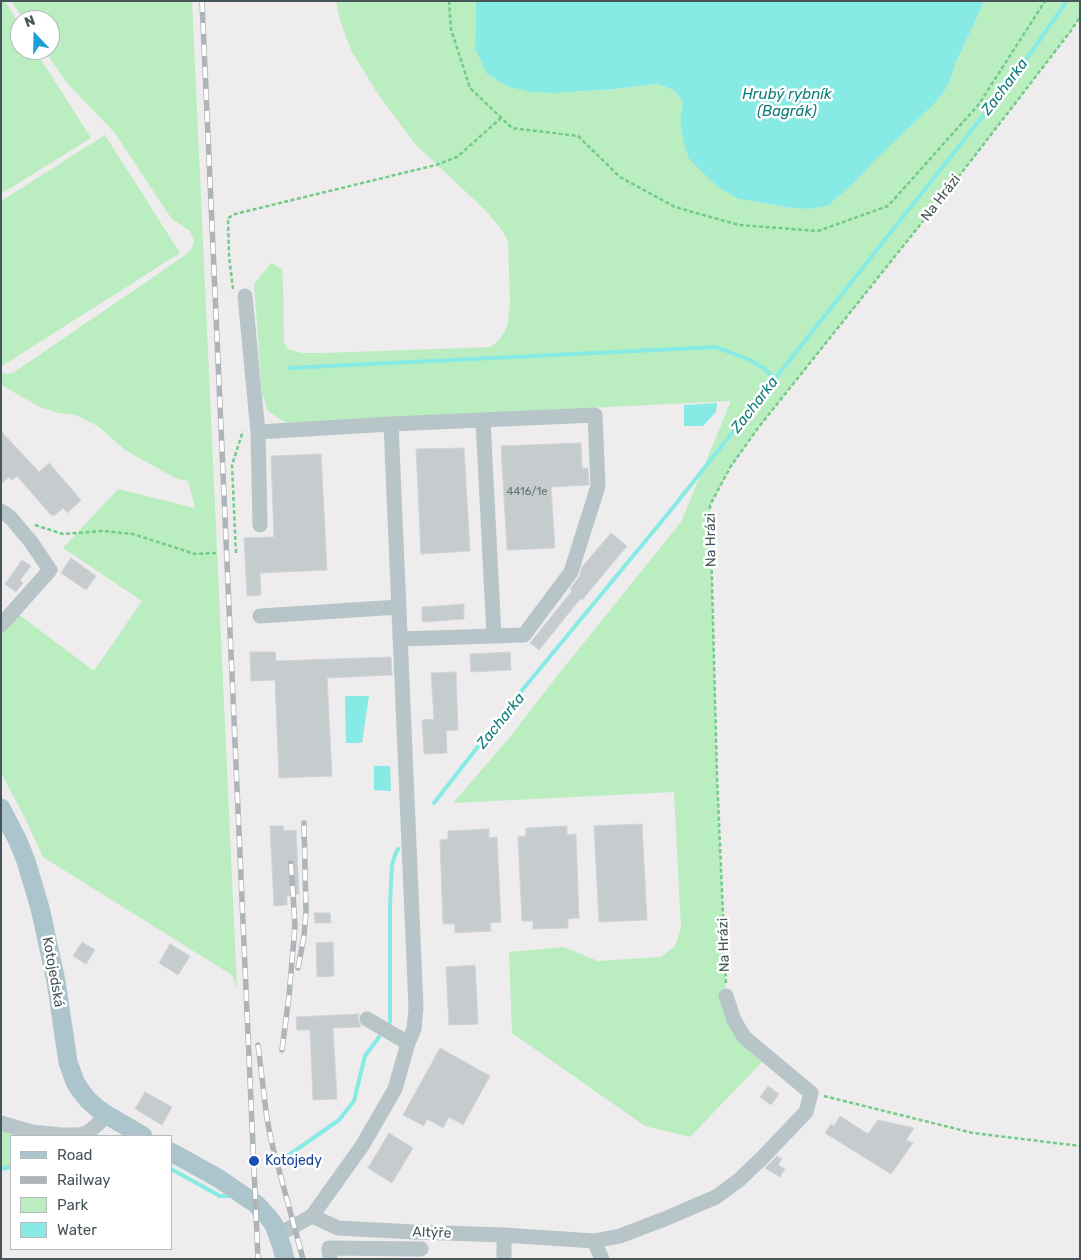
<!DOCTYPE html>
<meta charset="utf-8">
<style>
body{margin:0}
#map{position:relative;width:1081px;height:1260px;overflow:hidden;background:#efeced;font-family:Rubik,sans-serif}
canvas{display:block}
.frame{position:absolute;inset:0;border:2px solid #455559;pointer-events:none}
.legend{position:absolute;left:10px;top:1135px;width:162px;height:115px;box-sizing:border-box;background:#fff;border:1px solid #b5bbbd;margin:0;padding:6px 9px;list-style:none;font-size:15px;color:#455559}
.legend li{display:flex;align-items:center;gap:10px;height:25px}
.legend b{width:25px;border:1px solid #b5bbbd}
.north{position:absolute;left:10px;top:10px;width:50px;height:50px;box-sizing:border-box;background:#fff;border:1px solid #b5bbbd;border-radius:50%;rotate:339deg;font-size:14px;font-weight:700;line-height:20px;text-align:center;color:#455559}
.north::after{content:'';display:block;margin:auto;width:18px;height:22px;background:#1b9fda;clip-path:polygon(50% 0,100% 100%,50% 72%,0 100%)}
</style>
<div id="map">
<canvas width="1081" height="1260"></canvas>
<div class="frame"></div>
<ul class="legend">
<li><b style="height:6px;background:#acc4cb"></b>Road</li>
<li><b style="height:6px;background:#aeb4b7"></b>Railway</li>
<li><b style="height:14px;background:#baedc0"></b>Park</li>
<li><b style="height:14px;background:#87eae5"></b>Water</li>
</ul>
<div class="north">N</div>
</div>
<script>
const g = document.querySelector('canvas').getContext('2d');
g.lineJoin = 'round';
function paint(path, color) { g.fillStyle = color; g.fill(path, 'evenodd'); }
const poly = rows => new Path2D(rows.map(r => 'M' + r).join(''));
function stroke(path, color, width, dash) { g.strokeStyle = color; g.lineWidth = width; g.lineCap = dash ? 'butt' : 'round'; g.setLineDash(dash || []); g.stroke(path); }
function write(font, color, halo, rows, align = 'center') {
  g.font = font + ' Rubik,sans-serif'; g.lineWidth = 5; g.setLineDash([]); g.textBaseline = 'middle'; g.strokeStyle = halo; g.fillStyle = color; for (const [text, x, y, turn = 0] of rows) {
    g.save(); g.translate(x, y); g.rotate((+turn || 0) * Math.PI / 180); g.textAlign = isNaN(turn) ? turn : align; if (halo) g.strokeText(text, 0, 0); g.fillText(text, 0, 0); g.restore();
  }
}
paint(poly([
 [1,1,5,1,20,26,20,50,35,50,91,138,1,194],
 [11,1,192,1,237,988,232,975,43,857,24,816,1,773,1,631,17,613,94,671,142,601,63,548,118,489,195,508,188,481,175,478,125,450,99,427,76,415,59,413,42,408,1,385,1,372,4,374,13,373,187,254,192,248,194,240,190,231,171,218,114,132,67,83,44,50,50,50,50,20,24,20],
 [336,1,476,1,475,49,488,75,506,86,557,93,615,89,658,84,675,91,683,103,680,120,683,139,739,199,791,208,809,209,828,206,857,180,873,162,934,104,944,92,951,78,956,62,979,13,984,1,1080,1,1080,17,1070,32,963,171,758,428,731,466,710,505,717,776,726,996,763,1061,690,1137,645,1126,512,1033,509,952,564,947,598,961,661,957,675,946,681,928,674,792,453,803,510,737,557,676,681,522,731,401,286,423,268,411,262,393,254,284,271,263,282,269,283,284,284,344,287,346,287,349,302,353,323,353,491,347,498,341,504,333,508,324,510,303,508,241,502,230,485,210,415,144,378,94,352,52,340,21],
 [105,135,180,253,2,366,1,201],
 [1,1120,81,1136,11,1136,11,1167,1,1169]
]), '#baedc0');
paint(poly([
 [476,1,984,1,979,13,956,62,951,78,944,92,934,104,873,162,857,180,828,206,809,209,791,208,739,199,718,187,689,159,683,139,680,120,683,103,675,91,658,84,615,89,557,93,531,92,506,86,487,74,475,49],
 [717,403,716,412,703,426,684,426,684,405],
 [345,696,369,696,362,743,346,743],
 [374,766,390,766,391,791,374,790]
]), '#87eae5');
stroke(poly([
 [289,368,716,347,750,360,765,369,775,379],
 [434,803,519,694,671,510,1013,78,1067,1],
 [390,1022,390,904,392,865,395,855,398,849],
 [286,1157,339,1120,354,1101,365,1056,379,1037],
 [1,1169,11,1167],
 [171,1169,220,1196,230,1196]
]), '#87eae5', 4);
const building = poly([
 [1,431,39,472,49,463,81,500,67,513,63,508,55,515,51,515,17,476,12,480,9,477,1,484,1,431],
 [581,443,582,468,588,468,589,485,551,487,555,548,507,550,501,446,581,443],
 [464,448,470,551,421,554,416,449,464,448],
 [321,454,327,570,260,573,261,595,247,596,244,538,274,537,271,456,321,454],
 [611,533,627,546,582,600,581,598,539,650,530,643,572,591,570,589,579,577,582,567,611,533],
 [71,558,96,576,86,590,61,573,71,558],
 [22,560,31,566,20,580,23,583,16,592,5,584,22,560],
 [464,604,464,619,422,622,422,607,464,604],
 [250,652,275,652,276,661,391,657,392,675,327,678,332,776,279,778,275,680,251,681,250,652],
 [510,652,511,670,471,672,470,654,510,652],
 [456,672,458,730,446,731,447,753,424,754,422,720,434,719,431,673,456,672],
 [642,824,647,920,599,922,594,826,642,824],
 [270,826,283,826,284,831,296,830,299,894,287,896,287,905,274,906,270,826],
 [567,826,567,835,576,834,579,918,568,919,568,928,533,929,533,921,522,921,518,837,526,836,526,828,567,826],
 [489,829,489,838,497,837,501,922,490,923,491,931,455,933,455,924,443,924,440,840,448,839,448,831,489,829],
 [314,913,330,913,331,923,315,923,314,913],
 [82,942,95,950,86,964,73,956,82,942],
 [333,942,334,976,317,977,316,943,333,942],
 [170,944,190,956,178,975,159,963,170,944],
 [475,965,478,1024,449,1025,446,967,475,965],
 [359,1014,358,1019,361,1027,333,1028,337,1099,313,1100,310,1030,297,1030,296,1017,359,1014],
 [440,1048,490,1076,463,1125,449,1117,443,1128,427,1119,424,1126,403,1115,440,1048],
 [768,1086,779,1094,771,1105,760,1097,768,1086],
 [145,1092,172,1107,162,1125,135,1109,145,1092],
 [840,1116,868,1134,878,1120,914,1128,906,1140,913,1143,891,1174,825,1133,831,1124,834,1126,840,1116],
 [389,1133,413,1148,392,1183,368,1168,389,1133],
 [777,1156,782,1159,778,1165,785,1169,780,1177,765,1168,777,1156]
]);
paint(building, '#c6cbce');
stroke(building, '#d0d4d8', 1);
stroke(poly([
 [449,1,451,29,470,88,512,128,578,136,620,177,675,207,739,225,818,231,888,206,979,104,1045,1],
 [233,289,229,256,228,218,235,214,436,165,457,157,501,118],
 [35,525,63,534,103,531,133,534,195,554,216,553],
 [236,553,232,465,243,431],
 [726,983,717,776,710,505,731,466,758,428,963,171,1070,32,1080,17],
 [824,1096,973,1133,1080,1146]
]), '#72cb89', 2.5, [4, 2.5]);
stroke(poly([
 [245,296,258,432,391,424],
 [483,420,494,636],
 [258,432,260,525],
 [1,511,10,517,31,542,50,570,1,625],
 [260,616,399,607],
 [367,1019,408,1043],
 [1,1123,32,1132,60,1135,79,1135,85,1134,91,1130,102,1120,107,1115],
 [312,1216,362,1146,395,1089,408,1043,414,1029,416,1008,391,424,595,415,598,486,571,572,524,635,400,639],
 [278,1234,294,1226,312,1216,338,1228,414,1232,504,1235,594,1241,620,1236,667,1218,716,1197,739,1180,761,1159,806,1112,811,1093,744,1037,734,1020,726,996],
 [594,1241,602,1259],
 [330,1259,329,1248,421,1249],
 [504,1259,504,1235]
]), '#b7c5c9', 15);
stroke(poly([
 [1,808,18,841,26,861,40,908,56,981,68,1062,75,1082,81,1091,88,1100,97,1108,107,1115,143,1136],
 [171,1152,218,1178,256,1204,269,1218,274,1225,282,1247,285,1259]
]), '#acc4cb', 19);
const rail = poly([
 [202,1,258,1259],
 [298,968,304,936,306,911,304,823],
 [258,1045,267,1119,272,1144,303,1259],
 [282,1050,289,996,295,926,291,863]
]);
stroke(rail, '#aeb4b7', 5.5);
stroke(rail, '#fff', 4, [11]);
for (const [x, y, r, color] of [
 [254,1161,6,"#1a4fb4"]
]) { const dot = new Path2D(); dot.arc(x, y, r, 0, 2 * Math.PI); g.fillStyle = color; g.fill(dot); stroke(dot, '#fff', 2); }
write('11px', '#657276', null, [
 ["4416/1e",527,492]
]);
write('14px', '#455559', '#fff', [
 ["Na Hrázi",941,198,-52],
 ["Na Hrázi",711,540,-91],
 ["Na Hrázi",724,945,-92],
 ["Kotojedská",53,972,80],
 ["Altýře",432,1233,2]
]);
write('14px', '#164399', '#fff', [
 ["Kotojedy",265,1161]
], 'left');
write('italic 15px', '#0f7e7a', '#fff', [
 ["Zacharka",1005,87,-53],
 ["Hrubý rybník",787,95],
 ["(Bagrák)",787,112],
 ["Zacharka",755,405,-52],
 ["Zacharka",501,721,-51]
]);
</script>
